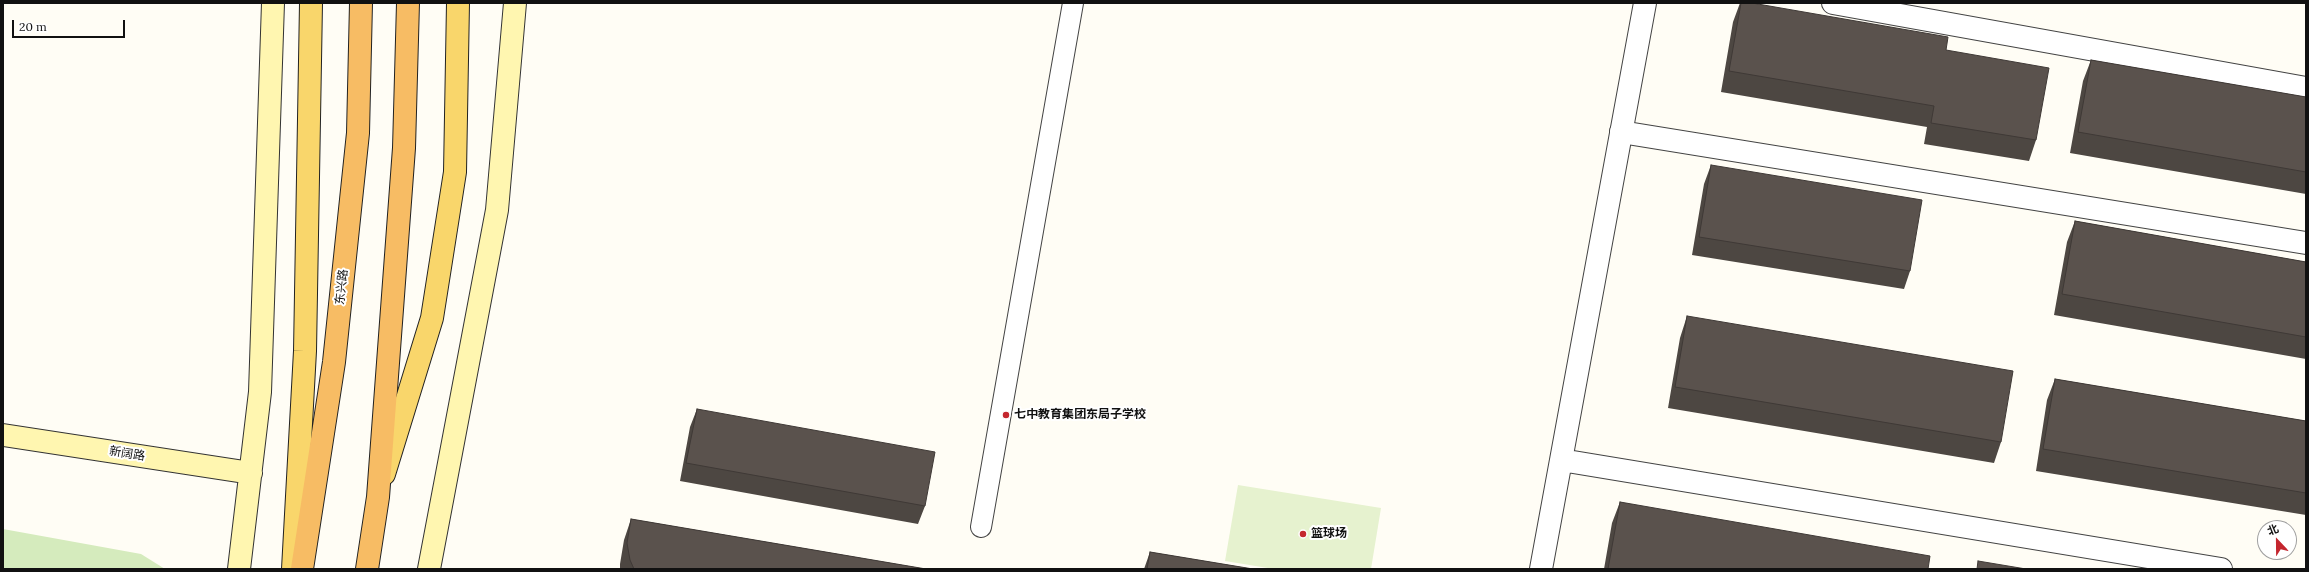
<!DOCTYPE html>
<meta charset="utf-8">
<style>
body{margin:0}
#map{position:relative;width:2309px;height:572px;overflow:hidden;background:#fffdf5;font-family:Lora,"Noto Sans SC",serif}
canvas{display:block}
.frame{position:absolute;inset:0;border:4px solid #111;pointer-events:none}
.north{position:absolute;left:2257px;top:520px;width:40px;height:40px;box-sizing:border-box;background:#fff;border:1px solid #a0a0a0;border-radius:50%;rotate:338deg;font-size:11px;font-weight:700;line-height:16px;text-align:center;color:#111}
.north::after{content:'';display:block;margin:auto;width:14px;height:18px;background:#c4262e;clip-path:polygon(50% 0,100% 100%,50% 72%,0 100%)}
.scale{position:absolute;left:12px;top:20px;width:113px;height:18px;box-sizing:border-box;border:2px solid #111;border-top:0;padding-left:5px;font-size:12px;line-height:14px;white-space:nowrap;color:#111;-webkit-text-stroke:3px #fff;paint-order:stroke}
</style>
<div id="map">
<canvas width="2309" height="572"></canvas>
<div class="frame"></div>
<div class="north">北</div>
<div class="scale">20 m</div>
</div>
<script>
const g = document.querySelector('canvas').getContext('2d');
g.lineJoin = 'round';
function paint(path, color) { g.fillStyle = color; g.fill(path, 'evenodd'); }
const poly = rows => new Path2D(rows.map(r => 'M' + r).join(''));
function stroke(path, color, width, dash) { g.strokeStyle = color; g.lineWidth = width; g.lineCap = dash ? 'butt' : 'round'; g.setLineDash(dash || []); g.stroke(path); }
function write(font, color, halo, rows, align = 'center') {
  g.font = font + ' Lora,"Noto Sans SC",serif'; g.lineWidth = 4; g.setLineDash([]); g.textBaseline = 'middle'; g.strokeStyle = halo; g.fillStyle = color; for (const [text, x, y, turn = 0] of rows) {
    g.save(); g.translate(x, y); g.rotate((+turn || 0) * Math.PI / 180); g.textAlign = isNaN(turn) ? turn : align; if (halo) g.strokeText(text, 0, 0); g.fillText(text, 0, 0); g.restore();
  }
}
paint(poly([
 [3,529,141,554,165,569,3,569]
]), '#d5ebbd');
paint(poly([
 [1238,485,1381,508,1371,569,1274,569,1225,561]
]), '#e6f2cf');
const service = poly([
 [981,527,1073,3]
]);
const minor = poly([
 [1833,3,2306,88],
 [1621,132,2306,243]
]);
const tertiary = poly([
 [1561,460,2221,569],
 [1541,569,1645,3]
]);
const secondary = poly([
 [3,435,251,473],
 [239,569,260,392,273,3],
 [429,569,497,210,515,3]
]);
const primary = poly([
 [384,474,432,318,455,172,458,3],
 [293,569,305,351,311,3]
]);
const trunk = poly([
 [302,569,334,362,358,133,361,3],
 [367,569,378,497,404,148,408,3]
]);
stroke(service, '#444', 22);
stroke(minor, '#444', 24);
stroke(tertiary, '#444', 24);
stroke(secondary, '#333', 24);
stroke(primary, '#222', 24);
stroke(trunk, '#222', 24);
stroke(service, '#fff', 20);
stroke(minor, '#fff', 22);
stroke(tertiary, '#fff', 22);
stroke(secondary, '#fff6b0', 22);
stroke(primary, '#f9d66b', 22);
stroke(trunk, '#f7bc64', 22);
paint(poly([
 [1740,3,1752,3,1946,50,2036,140,2029,161,1924,144,1927,127,1721,92,1733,22],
 [2091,60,2306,97,2306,194,2070,153,2083,81],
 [1711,165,1910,271,1904,289,1692,255,1704,184],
 [2075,221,2306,262,2306,359,2054,315,2067,242],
 [1687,316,2001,442,1994,463,1668,408,1680,338],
 [2055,379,2306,421,2306,515,2036,471,2047,400],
 [697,409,925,506,918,524,680,481,690,427],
 [1620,502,1928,569,1604,569,1612,523],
 [631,519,926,569,620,569,620,564,624,540],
 [1150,552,1253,569,1144,569]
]), '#4d4742');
const building = poly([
 [1741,3,1752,3,1948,37,1946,50,2049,68,2036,140,1931,123,1934,106,1729,71,1741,3],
 [2091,60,2306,97,2306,172,2078,132,2091,60],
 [1711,165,1922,200,1910,271,1699,237,1711,165],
 [2075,221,2306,262,2306,337,2062,294,2075,221],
 [1687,316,2013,371,2001,442,1675,387,1687,316],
 [2055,379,2306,421,2306,493,2043,449,2055,379],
 [697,409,935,452,925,506,686,463,697,409],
 [1620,502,1930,556,1928,569,1608,569,1620,502],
 [631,519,926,569,634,569,630,560,627,543,631,519],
 [1150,552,1253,569,1147,569,1150,552],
 [1978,561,2026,569,1977,569,1978,561]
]);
paint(building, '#5a524d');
stroke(building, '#3f3936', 1);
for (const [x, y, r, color] of [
 [1006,415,4,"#c4262e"],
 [1303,534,4,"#c4262e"]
]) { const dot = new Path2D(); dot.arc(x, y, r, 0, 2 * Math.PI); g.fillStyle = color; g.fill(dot); stroke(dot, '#fff', 1.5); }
write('12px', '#111', '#fff', [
 ["东兴路",342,287,-84],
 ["新阔路",127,454,9]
]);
write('bold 12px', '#111', '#fff', [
 ["七中教育集团东局子学校",1014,415],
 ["篮球场",1311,534]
], 'left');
</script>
